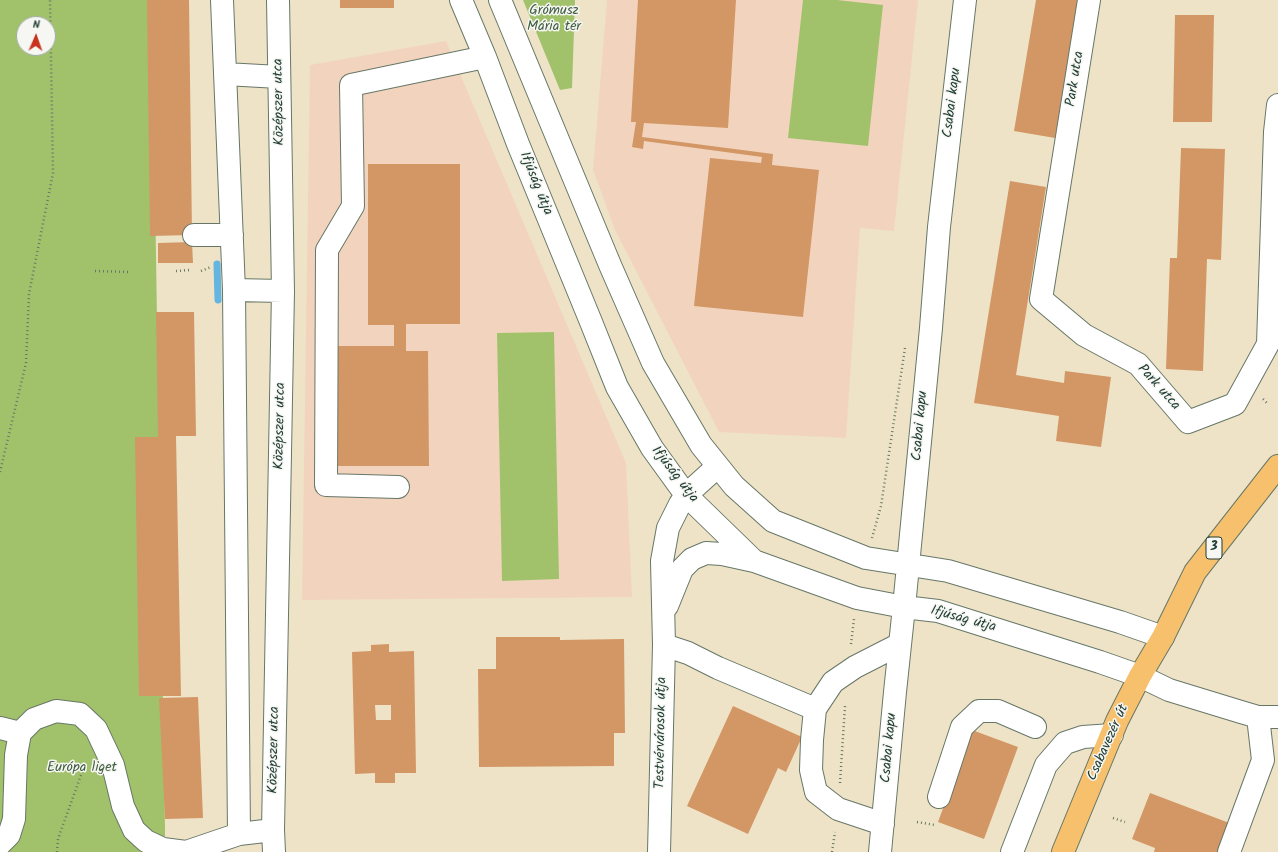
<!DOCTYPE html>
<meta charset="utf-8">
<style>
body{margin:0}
#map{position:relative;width:1278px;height:852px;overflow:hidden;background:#eee3c7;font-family:Kalam,sans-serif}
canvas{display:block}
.north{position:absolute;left:16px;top:16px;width:40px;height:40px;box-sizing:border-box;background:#f6f6f2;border:1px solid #a0aca6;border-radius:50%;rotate:2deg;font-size:11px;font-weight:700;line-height:16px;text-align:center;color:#1f3d34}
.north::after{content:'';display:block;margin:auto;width:14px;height:18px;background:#c8321e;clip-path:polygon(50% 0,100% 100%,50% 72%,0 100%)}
</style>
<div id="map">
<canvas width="1278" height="852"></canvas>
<div class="north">N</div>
</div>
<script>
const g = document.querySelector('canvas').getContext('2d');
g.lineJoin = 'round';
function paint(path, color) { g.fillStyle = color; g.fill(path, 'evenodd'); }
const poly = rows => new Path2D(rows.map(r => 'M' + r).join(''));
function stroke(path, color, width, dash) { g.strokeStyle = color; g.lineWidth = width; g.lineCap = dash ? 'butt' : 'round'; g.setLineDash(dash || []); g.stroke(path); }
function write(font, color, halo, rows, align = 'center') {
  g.font = font + ' Kalam,sans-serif'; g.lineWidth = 3; g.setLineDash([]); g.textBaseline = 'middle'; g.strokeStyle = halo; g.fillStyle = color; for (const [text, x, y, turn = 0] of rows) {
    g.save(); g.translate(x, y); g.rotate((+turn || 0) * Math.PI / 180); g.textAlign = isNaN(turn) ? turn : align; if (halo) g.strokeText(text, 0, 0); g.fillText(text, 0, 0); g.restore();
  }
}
paint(poly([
 [607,0,918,0,894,231,860,228,846,438,719,432,615,230,593,170],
 [446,41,626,463,632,597,302,600,310,65]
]), '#f2d4be');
paint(poly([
 [0,0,152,0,165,829,165,852,0,852],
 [24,24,48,24,48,48,24,48],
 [523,0,575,0,572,88,560,90],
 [803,0,837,0,883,5,868,146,788,138],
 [554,332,559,579,502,581,497,333]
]), '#a1c26b');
stroke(poly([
 [217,264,218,300]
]), '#64b5df', 7);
paint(poly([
 [147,0,189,0,192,235,150,236],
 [340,0,394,0,394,8,340,8],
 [638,0,736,0,728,128,644,123,642,137,773,154,772,165,819,170,803,317,694,306,710,158,761,163,762,157,644,141,643,149,632,147,636,122,631,122],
 [1036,0,1078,0,1055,138,1014,131],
 [1175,15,1214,15,1212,122,1173,122],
 [1181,148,1225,149,1221,260,1207,259,1203,371,1166,369,1170,258,1177,258],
 [368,164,460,164,460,324,406,324,406,351,428,351,429,466,334,466,333,346,394,346,394,325,368,325],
 [1010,181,1046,187,1016,375,1064,383,1065,371,1111,377,1101,447,1056,441,1059,416,974,403],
 [192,242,193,263,158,263,158,243],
 [156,312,194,312,196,436,176,436,181,696,139,696,135,437,158,437],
 [496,637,560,637,560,640,624,639,625,733,614,733,614,766,479,767,478,669,496,669],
 [389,644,389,652,414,651,416,773,395,773,395,783,375,783,375,773,355,774,352,652,371,651,371,645],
 [375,705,391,705,391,720,376,720],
 [198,697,203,818,165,819,159,698],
 [733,706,802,737,786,772,778,768,748,834,687,806],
 [972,730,1018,747,984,839,938,822],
 [1150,793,1232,824,1221,852,1154,852,1155,848,1132,839]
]), '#d29765');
const minor = poly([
 [222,0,234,290,239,834],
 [461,0,485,57,518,144,591,322,617,387,652,448,686,495,754,561,857,598,904,607,938,611,1100,662,1140,676,1169,690,1241,712,1258,717,1278,717],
 [500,0,610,265,653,363,701,445,734,486,773,521,866,558,948,571,1120,622,1163,637],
 [1089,0,1041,299,1084,335,1138,364,1188,422,1235,404,1268,344,1275,132,1278,105],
 [225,74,279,77],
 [194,235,232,235],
 [234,290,283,291],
 [398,487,326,485,327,250,353,206,351,85,485,57],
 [667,606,682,569,692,559,706,553,722,554,754,561],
 [664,645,688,653,718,668,815,709],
 [0,728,20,733],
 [939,797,962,727,979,711,998,711,1035,727],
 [883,824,838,809,816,792,811,770,812,740,815,709,833,682,855,667,900,644],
 [0,844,9,835,14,819,16,755,20,733,34,719,56,711,80,714,96,729,113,765,123,806,134,830,146,841,163,849,186,852,239,834,273,830],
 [274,852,273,830,283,291,278,0],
 [659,852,664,645,662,561,668,528,680,504,686,495,718,466],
 [880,852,895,692,904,607,931,328,939,227,965,0],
 [1012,852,1046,765,1065,743,1083,737,1112,735],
 [1229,852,1263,760,1258,717]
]);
const major = poly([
 [1063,852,1117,721,1140,676,1163,637,1195,572,1278,466]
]);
stroke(minor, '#677767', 24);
stroke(major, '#677767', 24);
stroke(poly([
 [95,271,129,272],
 [176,271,190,270],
 [201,271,211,267],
 [1263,399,1268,404],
 [0,472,26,363,29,294,53,173,50,0],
 [872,538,881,506,905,348],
 [851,644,854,619],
 [840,783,845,706],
 [1113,818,1125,822],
 [917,822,935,825],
 [57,852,58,839,86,761],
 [832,852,835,832]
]), '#677767', 2.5, [1, 3]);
stroke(minor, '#fff', 22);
stroke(major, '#f7c06c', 22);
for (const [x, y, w] of [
 [1214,548,16]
]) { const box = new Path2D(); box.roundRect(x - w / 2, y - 11, w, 22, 3); g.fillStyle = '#f6f6f2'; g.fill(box); stroke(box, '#1f3d34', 1); }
write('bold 13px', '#1f3d34', null, [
 ["3",1214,548]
]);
write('14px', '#405e42', '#f6f6f2', [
 ["Grómusz",554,12],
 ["Mária tér",554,28],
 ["Európa liget",82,769]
]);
write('14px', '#1f3d34', '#f6f6f2', [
 ["Park utca",1076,79,-81],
 ["Középszer utca",280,102,-91],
 ["Csabai kapu",953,103,-83],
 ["Ifjúság útja",535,184,68],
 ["Park utca",1158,388,48],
 ["Középszer utca",281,426,-89],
 ["Csabai kapu",921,426,-85],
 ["Ifjúság útja",674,475,52],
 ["Ifjúság útja",963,620,15],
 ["Testvérvárosok útja",662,733,-89],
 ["Csabavezér út",1109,743,-66],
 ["Csabai kapu",890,748,-85],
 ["Középszer utca",275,750,-89]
]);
</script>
